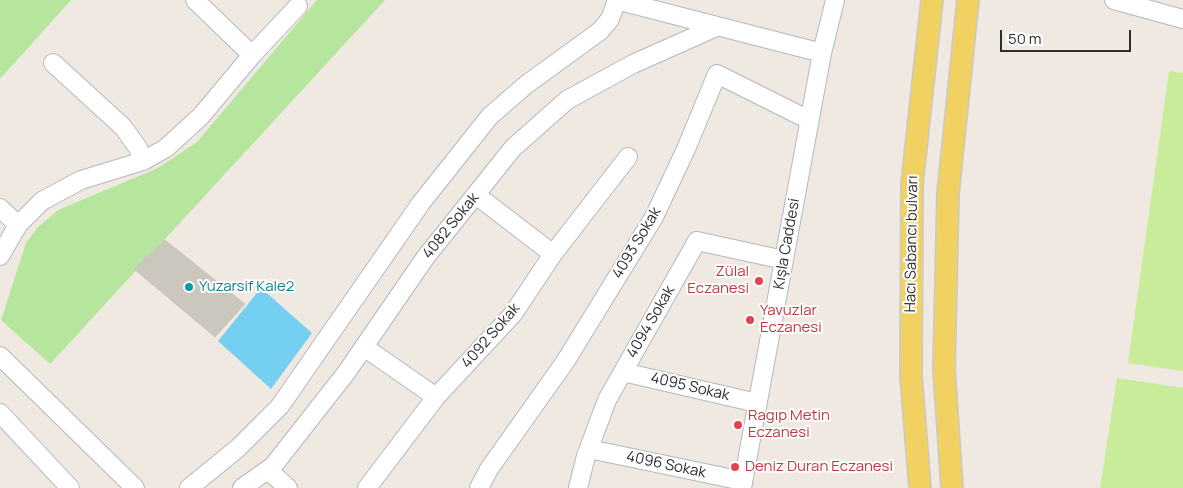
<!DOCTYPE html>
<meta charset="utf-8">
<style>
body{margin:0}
#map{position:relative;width:1183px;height:488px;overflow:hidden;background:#efe9e1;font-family:Manrope,sans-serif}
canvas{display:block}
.scale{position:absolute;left:1000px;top:30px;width:131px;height:22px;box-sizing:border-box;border:2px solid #2e2e2e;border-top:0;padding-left:6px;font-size:15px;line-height:18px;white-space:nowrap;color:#2e2e2e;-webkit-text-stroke:4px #fff;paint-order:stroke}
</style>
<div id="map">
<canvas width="1183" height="488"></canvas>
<div class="scale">50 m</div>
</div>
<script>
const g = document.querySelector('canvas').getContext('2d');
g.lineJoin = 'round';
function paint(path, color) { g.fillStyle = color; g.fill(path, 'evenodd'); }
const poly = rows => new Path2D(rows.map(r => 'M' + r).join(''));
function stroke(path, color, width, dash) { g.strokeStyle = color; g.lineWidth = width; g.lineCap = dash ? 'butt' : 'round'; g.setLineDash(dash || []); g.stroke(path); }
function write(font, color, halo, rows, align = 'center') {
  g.font = font + ' Manrope,sans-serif'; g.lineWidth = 4; g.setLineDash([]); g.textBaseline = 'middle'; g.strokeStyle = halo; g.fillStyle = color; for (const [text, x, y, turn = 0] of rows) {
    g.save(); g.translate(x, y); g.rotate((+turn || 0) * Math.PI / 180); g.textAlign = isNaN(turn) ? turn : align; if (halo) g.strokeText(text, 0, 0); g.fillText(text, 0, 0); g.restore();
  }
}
paint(poly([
 [0,0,71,0,0,79],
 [317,0,385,0,50,364,1,320,26,243,38,227,58,210,158,168,197,142]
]), '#b6e59e');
paint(poly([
 [1169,71,1183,73,1183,371,1128,363],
 [1117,378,1183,388,1183,488,1100,488]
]), '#c9ec9a');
paint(poly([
 [261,288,312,333,271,389,218,341]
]), '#75cff0');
const building = poly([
 [165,240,245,304,215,337,134,269,165,240]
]);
paint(building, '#cbc7bf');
stroke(building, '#cbc5ba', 1);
const minor = poly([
 [195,0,252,55],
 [616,0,822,53],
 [1114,0,1183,19],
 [53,63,123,127,138,148,143,161],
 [476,195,553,254],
 [0,208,18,225],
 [0,256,18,225,42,201,81,180,143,161,166,148,201,116,252,55,298,6],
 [364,347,436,397],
 [0,356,135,488],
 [623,372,757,403],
 [0,413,70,488],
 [589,449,743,481],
 [268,470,288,488],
 [189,488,238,448,280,406,421,203,490,116,527,84,600,31,610,19,617,0],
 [242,488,273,466,346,373,425,258,513,148,567,100,633,64,716,27],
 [367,488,436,397,513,314,553,254,628,157],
 [479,488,489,469,565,362,654,217,686,149,717,74,809,120],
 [578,488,586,456,607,400,697,241,784,260],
 [742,488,822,53,835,0]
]);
const major = poly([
 [920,488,911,376,912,184,932,0],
 [952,488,944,369,948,194,968,0]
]);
stroke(minor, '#b4b7c1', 20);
stroke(major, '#c9c9c9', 24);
stroke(minor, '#fff', 18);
stroke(major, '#f2d163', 21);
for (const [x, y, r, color] of [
 [759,281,5,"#e0444e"],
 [189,287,5,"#0f9aa8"],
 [750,320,5,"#e0444e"],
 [738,425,5,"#e0444e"],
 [735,467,5,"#e0444e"]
]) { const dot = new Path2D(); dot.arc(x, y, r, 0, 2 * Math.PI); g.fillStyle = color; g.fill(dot); stroke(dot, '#fff', 2); }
write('15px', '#2e2e2e', '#fff', [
 ["4082 Sokak",451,226,-51],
 ["4093 Sokak",637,243,-59],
 ["Kışla Caddesi",787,244,-80],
 ["Hacı Sabancı bulvarı",912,244,-89],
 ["4094 Sokak",651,322,-60],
 ["4092 Sokak",491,336,-49],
 ["4095 Sokak",690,387,13],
 ["4096 Sokak",666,465,12]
]);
write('15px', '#be3a42', '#fff', [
 ["Zülal",749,272,"right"],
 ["Eczanesi",749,289,"right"],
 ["Yavuzlar",760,311],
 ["Eczanesi",760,328],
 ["Ragıp Metin",748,416],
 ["Eczanesi",748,433],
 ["Deniz Duran Eczanesi",745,467]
], 'left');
write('15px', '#0d838f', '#fff', [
 ["Yuzarsif Kale2",199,287]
], 'left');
</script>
